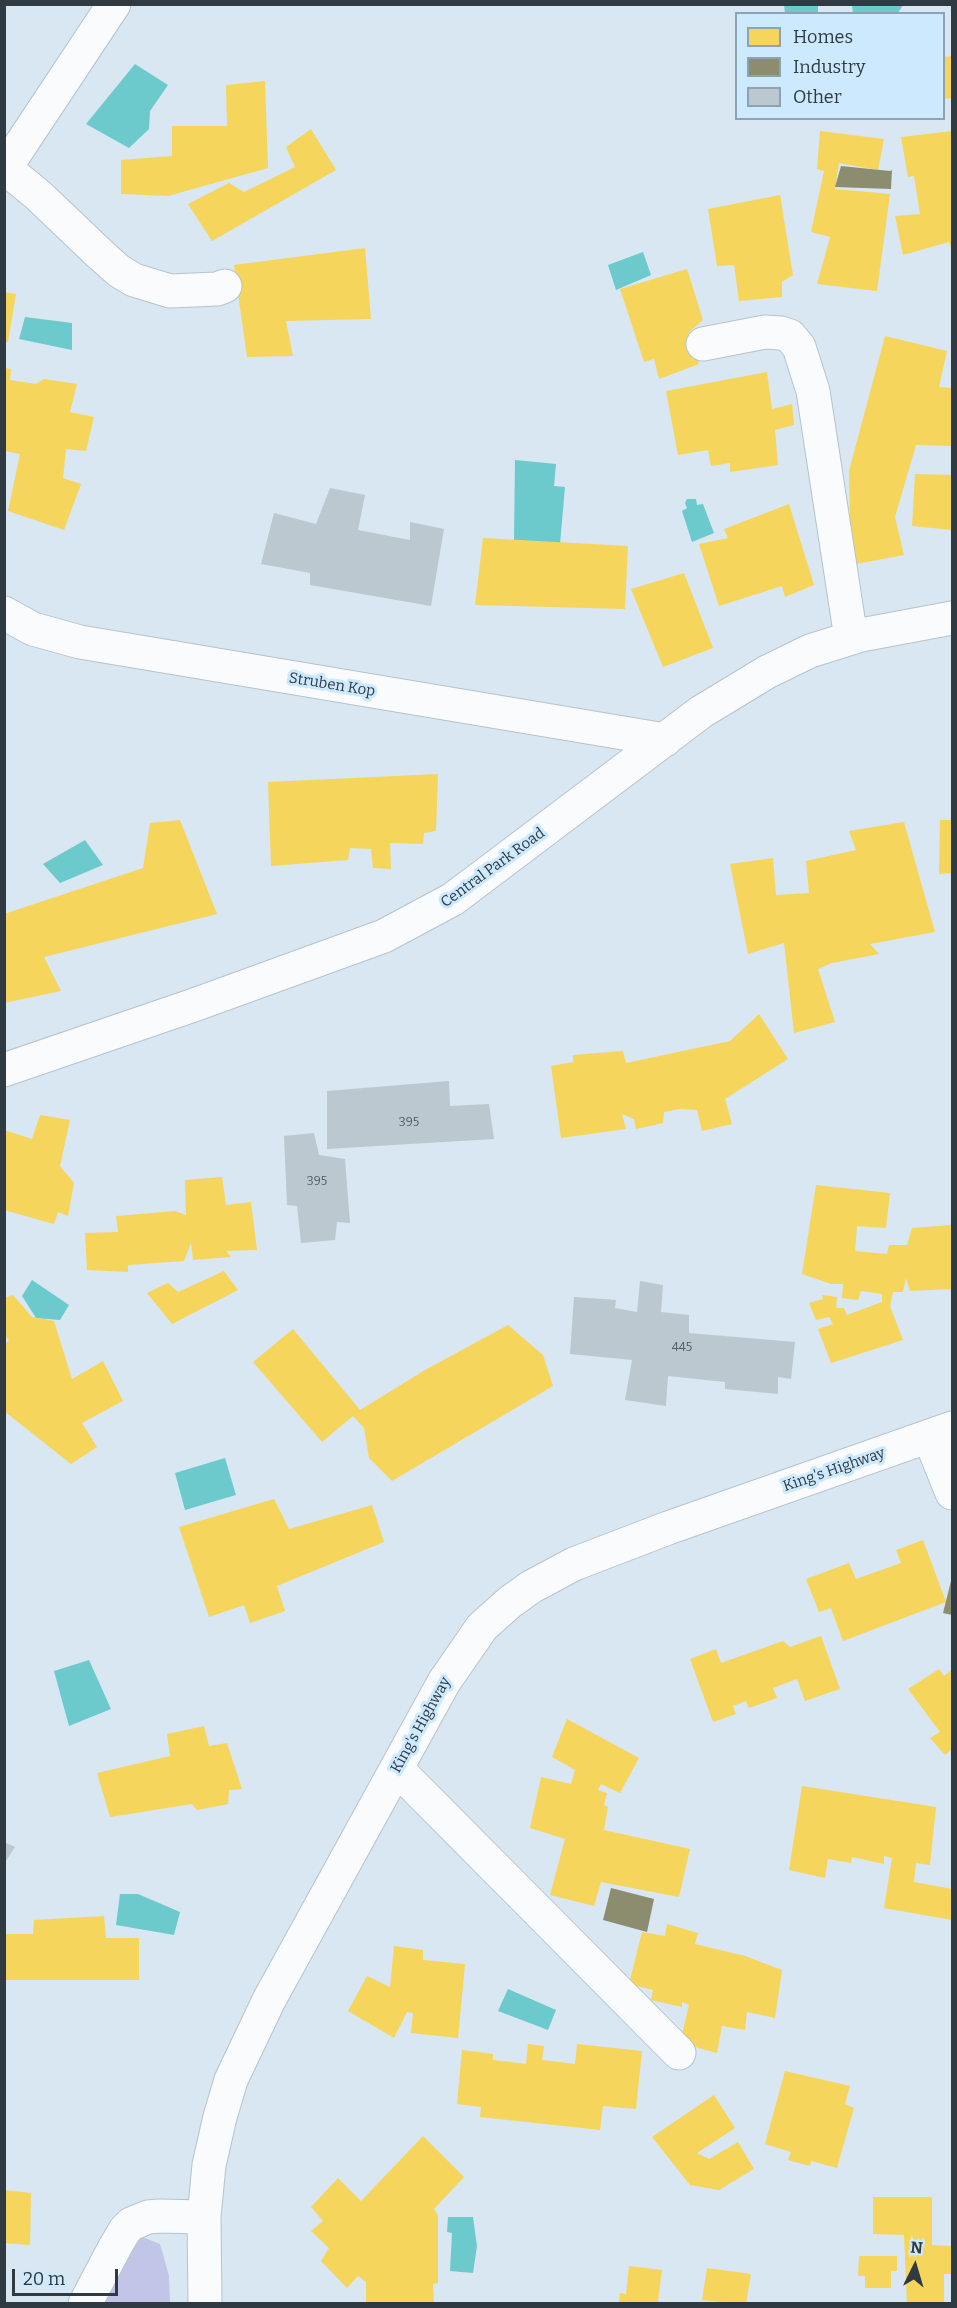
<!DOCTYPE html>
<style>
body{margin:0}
#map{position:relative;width:957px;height:2308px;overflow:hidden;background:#d8e7f2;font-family:Bitter,serif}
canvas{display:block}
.frame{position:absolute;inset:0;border:6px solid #2f3a42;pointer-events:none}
.legend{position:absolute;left:735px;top:12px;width:210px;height:108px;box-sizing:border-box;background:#cde9fd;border:2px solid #8ea3b2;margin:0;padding:8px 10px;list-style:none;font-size:18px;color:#2f3a42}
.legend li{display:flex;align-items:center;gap:12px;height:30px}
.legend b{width:30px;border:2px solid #8ea3b2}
.north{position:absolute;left:885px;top:2236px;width:60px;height:60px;-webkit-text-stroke:4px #cde9fd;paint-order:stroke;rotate:5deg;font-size:16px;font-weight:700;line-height:24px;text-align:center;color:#2f3a42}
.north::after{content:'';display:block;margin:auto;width:21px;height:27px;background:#2f3a42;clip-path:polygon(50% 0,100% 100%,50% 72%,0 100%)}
.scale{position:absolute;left:12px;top:2269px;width:106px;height:27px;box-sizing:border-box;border:3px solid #2f3a42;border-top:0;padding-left:8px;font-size:18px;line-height:21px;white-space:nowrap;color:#2f3a42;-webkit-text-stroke:4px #cde9fd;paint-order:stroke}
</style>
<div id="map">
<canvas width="957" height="2308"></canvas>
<div class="frame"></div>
<ul class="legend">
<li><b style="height:16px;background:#f6d55c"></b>Homes</li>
<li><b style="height:16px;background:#8c8c6e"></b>Industry</li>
<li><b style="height:16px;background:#bbc8cf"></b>Other</li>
</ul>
<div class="north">N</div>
<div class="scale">20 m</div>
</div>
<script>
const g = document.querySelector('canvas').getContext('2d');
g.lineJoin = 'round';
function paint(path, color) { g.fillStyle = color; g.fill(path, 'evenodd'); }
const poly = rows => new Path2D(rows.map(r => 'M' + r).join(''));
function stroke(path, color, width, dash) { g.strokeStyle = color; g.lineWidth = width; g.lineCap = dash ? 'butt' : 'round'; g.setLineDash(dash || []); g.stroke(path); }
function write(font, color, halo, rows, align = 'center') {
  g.font = font + ' Bitter,serif'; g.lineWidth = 6; g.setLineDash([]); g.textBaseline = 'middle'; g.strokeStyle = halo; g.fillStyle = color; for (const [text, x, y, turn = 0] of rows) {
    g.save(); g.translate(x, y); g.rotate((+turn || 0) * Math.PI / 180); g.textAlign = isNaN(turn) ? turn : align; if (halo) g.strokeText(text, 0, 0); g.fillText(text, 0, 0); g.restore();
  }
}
paint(poly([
 [140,2236,160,2244,169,2276,170,2303,98,2304]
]), '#c1c6e9');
paint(poly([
 [784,5,818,5,818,13,785,13],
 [852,5,902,4,903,5,898,13,853,14],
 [135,64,168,85,150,111,149,129,129,148,86,124],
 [643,252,651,275,616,290,608,265],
 [25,317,72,323,72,350,19,339],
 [515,460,556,464,554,486,565,487,560,544,514,540],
 [687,499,696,499,697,505,703,504,714,533,692,542,682,511,687,508,685,503],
 [85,840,103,865,60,883,43,864],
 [32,1280,69,1305,60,1320,36,1318,22,1296],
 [225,1458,236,1495,185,1510,175,1473],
 [89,1660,111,1709,69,1726,54,1671],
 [120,1894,138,1894,180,1912,174,1935,116,1925],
 [508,1989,556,2010,548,2030,498,2011],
 [448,2217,473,2217,477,2246,473,2273,450,2271,452,2233,447,2232]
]), '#6ccacc');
paint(poly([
 [952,56,952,98,944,99,944,57],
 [265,81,268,168,168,196,121,194,121,160,172,156,172,126,227,126,226,85],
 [311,129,336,170,212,241,188,204,229,183,244,192,295,167,286,147],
 [820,131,884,139,878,170,839,163,835,189,890,194,877,291,817,284,830,237,811,232,824,171,817,169],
 [952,131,952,251,949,242,903,255,895,216,920,214,914,176,908,177,901,137],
 [780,195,793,275,782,282,782,297,739,301,734,265,717,266,708,209],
 [365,248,371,319,286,321,293,356,247,357,234,265],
 [687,269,703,320,689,332,699,364,659,379,654,359,644,362,620,289],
 [4,292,16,294,8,342,4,342],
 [885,336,947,351,939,387,952,388,952,446,916,445,895,517,904,555,851,565,849,471],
 [5,368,11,369,10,380,36,384,44,379,77,384,70,412,94,417,86,451,66,449,63,478,81,484,64,530,8,511,20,454,5,451],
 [767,372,772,409,792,404,794,425,775,430,778,465,730,472,730,463,711,466,708,450,678,455,666,391],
 [915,474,952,475,952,530,912,526],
 [789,504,814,585,785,597,782,586,719,606,699,544,728,538,724,529],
 [483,538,628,546,625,609,475,605],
 [684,573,713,648,663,667,631,589],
 [438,774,436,831,424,833,423,844,390,843,391,869,373,868,371,849,350,848,348,860,271,866,268,782],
 [180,820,217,914,44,957,61,991,4,1003,4,914,143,868,150,823],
 [940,820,952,820,952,873,939,874],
 [904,822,935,932,870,944,879,954,832,963,818,969,835,1022,794,1033,784,943,748,954,730,864,773,858,776,895,809,893,806,861,856,850,849,831],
 [759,1014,788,1059,725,1099,732,1124,702,1131,697,1110,680,1109,664,1112,663,1123,636,1129,634,1119,622,1114,626,1129,561,1138,551,1066,573,1062,573,1055,623,1051,626,1063,730,1041],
 [40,1115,70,1120,60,1166,74,1183,68,1216,58,1212,54,1224,4,1210,4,1130,32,1139],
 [222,1177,226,1205,251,1202,257,1250,226,1251,231,1257,193,1260,191,1243,184,1261,128,1265,128,1272,87,1270,85,1233,118,1232,116,1216,175,1211,186,1215,185,1180],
 [816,1185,890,1193,886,1228,857,1226,855,1251,887,1254,889,1245,907,1245,912,1228,952,1225,952,1289,910,1291,906,1278,903,1292,893,1292,890,1306,903,1340,831,1363,818,1329,833,1324,829,1317,816,1320,809,1303,823,1299,822,1295,837,1297,836,1308,844,1308,847,1315,882,1302,882,1294,861,1291,858,1300,842,1298,843,1284,831,1284,802,1274],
 [224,1271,238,1290,172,1324,147,1293,168,1283,178,1292],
 [13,1295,32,1317,54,1321,72,1379,103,1361,123,1401,82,1423,97,1447,71,1464,4,1411,4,1344,9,1341,5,1335,5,1298],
 [508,1325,543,1355,553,1386,392,1481,369,1458,364,1428,353,1416,322,1442,253,1362,293,1329,360,1410,425,1370],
 [274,1499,289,1529,372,1505,384,1542,277,1586,285,1611,250,1623,244,1605,209,1617,179,1527],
 [923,1540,946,1602,843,1641,831,1608,819,1612,806,1579,849,1563,856,1579,901,1563,896,1550],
 [821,1636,840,1689,805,1701,797,1679,773,1688,777,1698,749,1708,746,1701,733,1706,736,1714,713,1722,690,1659,716,1649,721,1663,783,1641,790,1647],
 [939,1669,944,1676,952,1670,952,1749,945,1755,930,1738,940,1732,908,1689],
 [567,1719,639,1758,620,1793,601,1784,598,1790,607,1793,604,1805,608,1807,604,1830,690,1849,679,1897,601,1882,594,1906,550,1895,565,1839,530,1828,541,1777,571,1784,575,1770,552,1757],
 [204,1726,209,1746,227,1743,242,1789,229,1790,228,1804,197,1810,192,1804,110,1817,97,1773,170,1756,167,1734],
 [802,1786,936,1807,930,1865,916,1863,914,1882,952,1889,952,1920,884,1908,892,1858,884,1856,884,1864,852,1857,851,1863,828,1859,825,1878,789,1870],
 [104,1916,106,1938,139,1938,139,1980,4,1980,4,1934,33,1934,34,1920],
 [667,1924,698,1933,695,1944,745,1956,782,1970,775,2018,747,2012,745,2030,722,2026,717,2053,680,2043,689,2005,682,2002,682,2007,651,2000,653,1990,629,1984,642,1932,665,1936],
 [394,1946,423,1950,423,1960,465,1964,458,2038,411,2033,413,2013,407,2012,394,2038,348,2011,367,1976,390,1987],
 [528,2044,544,2046,542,2060,575,2064,577,2044,642,2051,636,2109,603,2106,600,2130,480,2117,481,2107,457,2104,462,2050,493,2054,493,2060,526,2064],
 [785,2071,850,2086,845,2104,854,2108,837,2168,811,2161,810,2166,788,2160,791,2152,765,2144],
 [714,2095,735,2128,697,2153,709,2159,738,2142,754,2169,719,2190,690,2185,652,2137],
 [423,2136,464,2177,434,2209,438,2215,438,2283,433,2284,434,2304,366,2304,366,2282,358,2276,347,2288,321,2261,329,2248,311,2231,323,2221,311,2207,338,2178,361,2201],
 [4,2190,31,2193,30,2245,4,2243],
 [873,2197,932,2197,932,2245,952,2246,952,2274,944,2274,944,2304,907,2304,904,2235,873,2234],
 [859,2256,897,2256,897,2271,891,2271,891,2288,865,2288,865,2276,858,2276],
 [629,2266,662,2270,658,2301,667,2304,619,2304,620,2293,626,2294],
 [707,2268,751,2274,746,2304,702,2300]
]), '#f6d55c');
paint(poly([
 [841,166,890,171,892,170,891,189,835,187],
 [952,1577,952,1615,943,1613],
 [611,1888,654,1899,647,1932,603,1920]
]), '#8c8c6e');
paint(poly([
 [330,488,365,495,358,530,410,540,410,522,444,529,431,606,310,585,310,573,261,564,274,513,316,524],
 [449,1081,450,1106,489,1104,494,1139,327,1149,327,1091],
 [314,1133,319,1155,345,1159,350,1223,337,1222,335,1240,301,1243,297,1206,287,1205,284,1136],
 [640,1281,663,1285,661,1312,689,1315,689,1333,795,1342,791,1379,778,1377,778,1394,725,1389,725,1382,668,1376,666,1406,625,1400,632,1360,570,1354,574,1297,616,1300,615,1308,637,1312],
 [4,1842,15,1847,4,1864]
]), '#bbc8cf');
const minor = poly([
 [5,168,38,195,102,256,119,271,134,280,170,291,217,289,225,286],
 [4,170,114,4],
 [703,344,765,332,781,333,790,336,799,347,813,391,851,638],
 [4,613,33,629,80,642,665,740],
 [4,1070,194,1005,384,936,453,899,701,712,767,672,810,651,861,635,952,618],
 [929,1436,952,1493],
 [397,1769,679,2053],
 [85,2304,115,2247,125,2230,131,2224,148,2217,159,2216,204,2217],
 [205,2304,204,2217,209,2165,220,2117,231,2080,269,2000,444,1682,482,1627,510,1602,531,1587,574,1564,668,1528,952,1428]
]);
stroke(minor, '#b7c3cc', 35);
stroke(minor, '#f9fbfd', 33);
write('12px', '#525e65', null, [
 ["395",409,1123],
 ["395",317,1182],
 ["445",682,1348]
]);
write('15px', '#2f3a42', '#cde9fd', [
 ["Struben Kop",332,685,9],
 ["Central Park Road",493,868,-36],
 ["King's Highway",834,1470,-19],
 ["King's Highway",421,1725,-61]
]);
</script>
